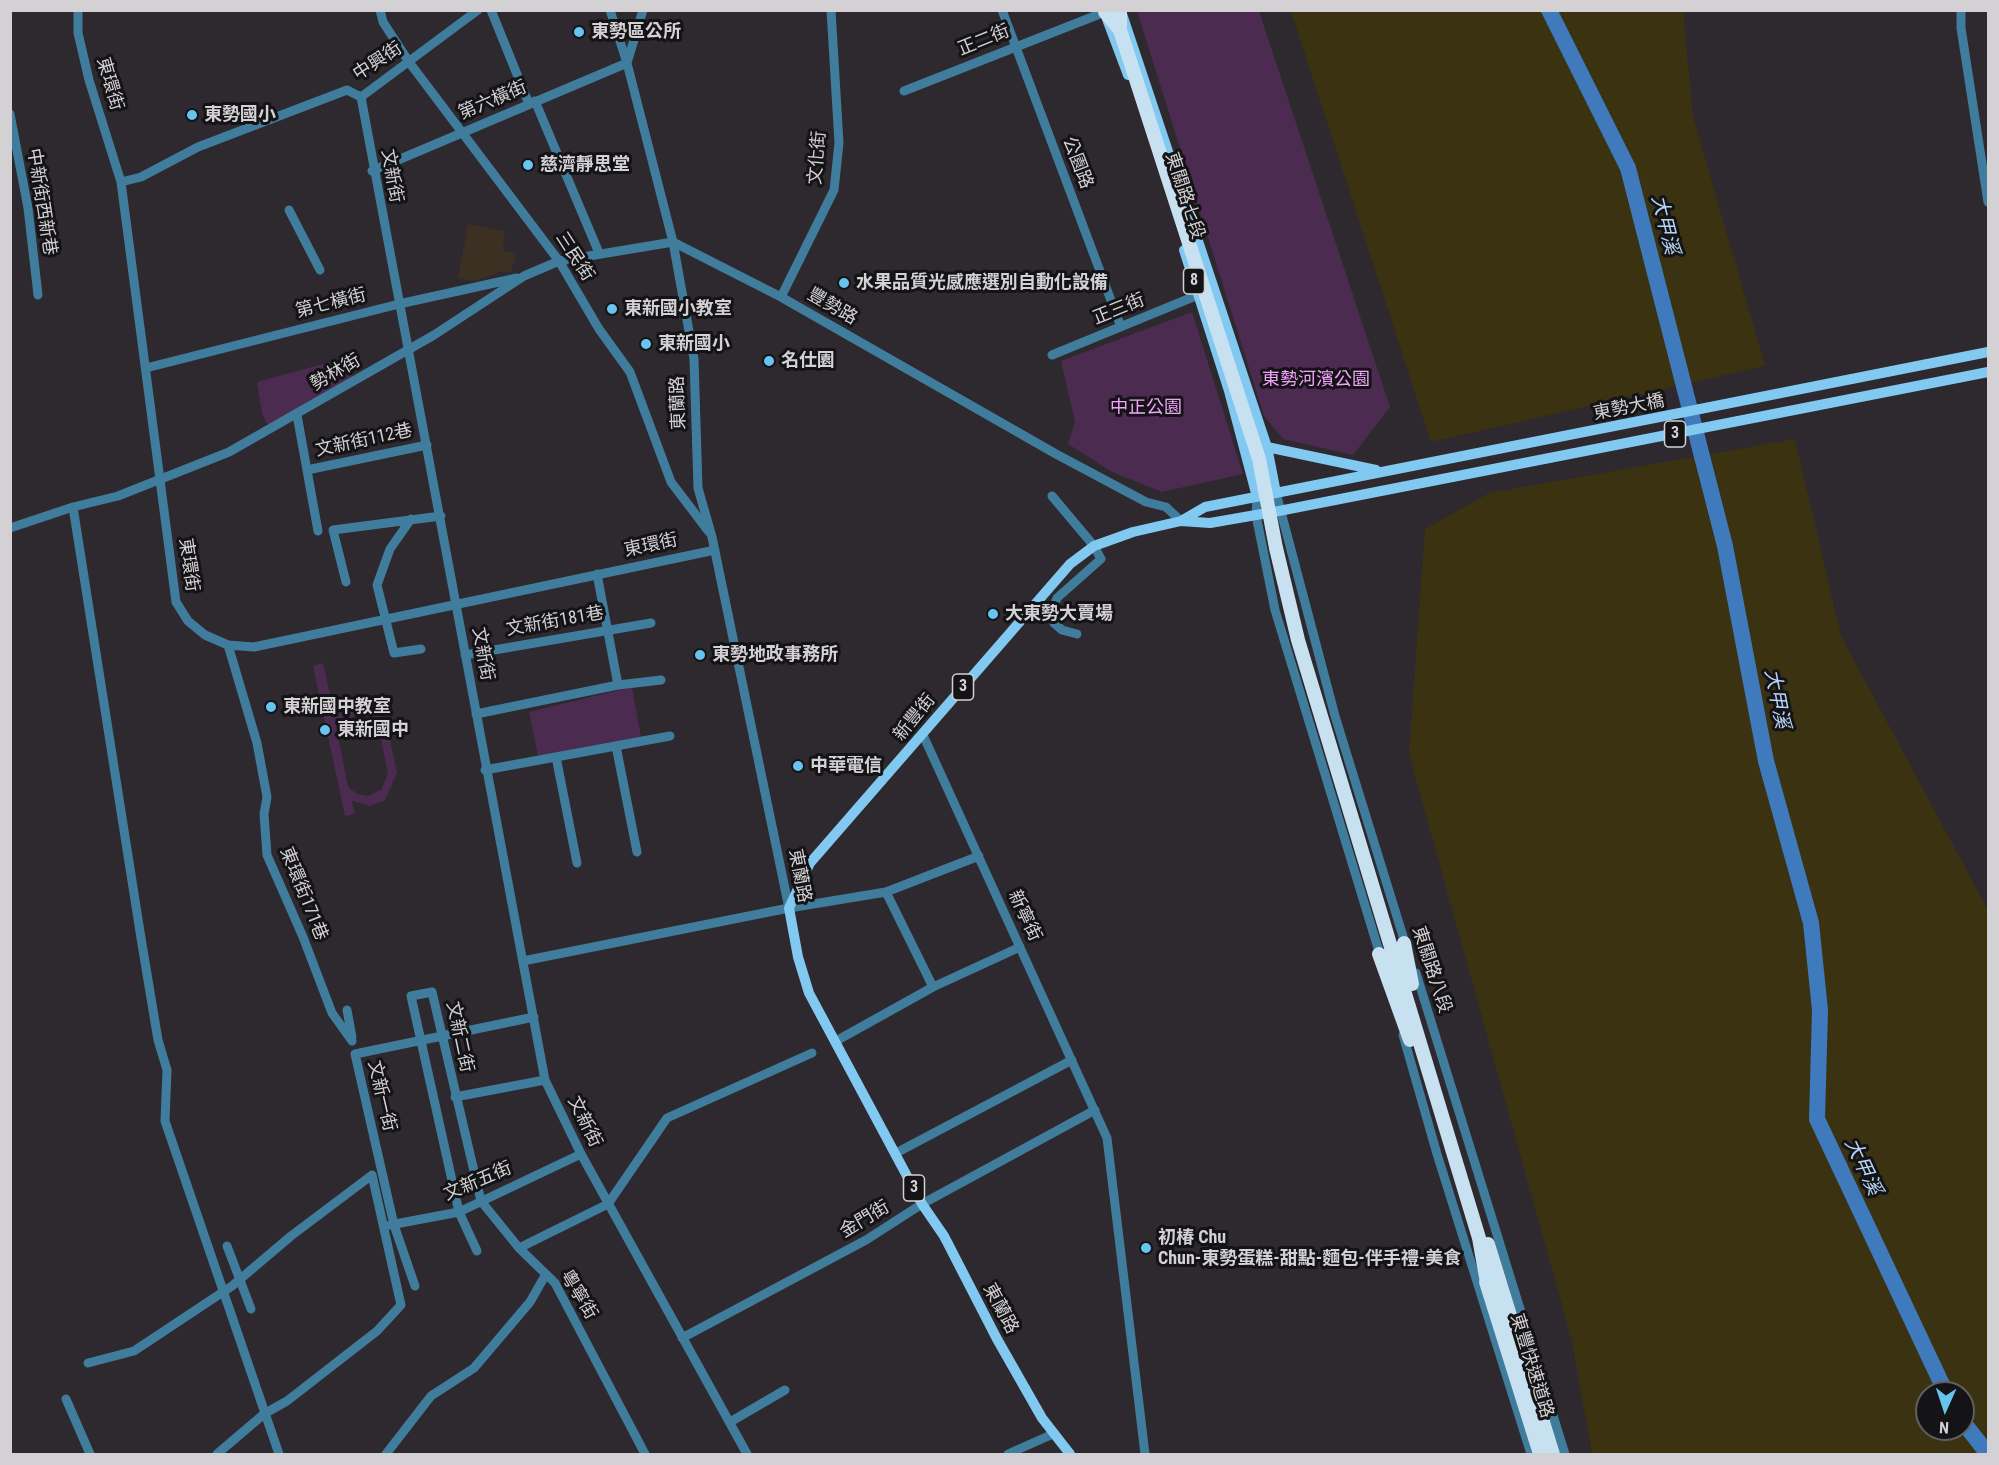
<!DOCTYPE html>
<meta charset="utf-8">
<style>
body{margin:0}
#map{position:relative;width:1999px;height:1465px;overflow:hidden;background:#2d292e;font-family:"Roboto Condensed",sans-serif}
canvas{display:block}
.frame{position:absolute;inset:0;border:12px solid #d4d1d4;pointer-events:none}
.north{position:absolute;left:1915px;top:1381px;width:60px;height:60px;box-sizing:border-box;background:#141315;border:2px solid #615f61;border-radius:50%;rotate:183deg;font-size:16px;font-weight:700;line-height:24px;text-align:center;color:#d4d1d4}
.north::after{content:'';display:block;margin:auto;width:21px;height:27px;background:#66c4ef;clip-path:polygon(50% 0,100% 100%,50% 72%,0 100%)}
</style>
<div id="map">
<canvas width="1999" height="1465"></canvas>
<div class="frame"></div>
<div class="north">N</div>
</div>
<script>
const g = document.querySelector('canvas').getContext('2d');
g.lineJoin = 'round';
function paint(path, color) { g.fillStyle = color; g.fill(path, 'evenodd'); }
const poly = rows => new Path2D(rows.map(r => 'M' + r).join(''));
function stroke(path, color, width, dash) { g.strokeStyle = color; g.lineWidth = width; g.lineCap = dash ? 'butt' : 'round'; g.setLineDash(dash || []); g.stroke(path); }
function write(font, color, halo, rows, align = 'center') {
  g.font = font + ' "Roboto Condensed","Noto Sans TC",sans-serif'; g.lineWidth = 6; g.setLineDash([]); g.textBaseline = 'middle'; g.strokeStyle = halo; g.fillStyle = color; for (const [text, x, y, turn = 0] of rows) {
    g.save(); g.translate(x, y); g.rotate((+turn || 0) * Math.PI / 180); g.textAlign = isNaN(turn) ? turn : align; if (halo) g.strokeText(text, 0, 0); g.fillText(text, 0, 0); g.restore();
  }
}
paint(poly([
 [468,224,505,231,503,251,516,253,511,272,500,272,474,281,458,278]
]), '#3b3021');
paint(poly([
 [1137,11,1259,11,1390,407,1353,455,1283,439,1264,416],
 [1192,312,1243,474,1162,492,1112,472,1068,444,1075,422,1061,361],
 [341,359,352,377,268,425,262,414,257,382],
 [323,663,335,716,356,705,371,708,386,721,397,773,385,800,370,806,352,801,355,814,345,816,313,666],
 [357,714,366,715,378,724,388,774,381,790,367,796,357,794,348,787,337,731,341,725],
 [632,687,641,737,538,756,529,712]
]), '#4c2b50');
paint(poly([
 [1291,11,1683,11,1693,116,1765,366,1431,442],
 [1795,439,1841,636,1988,910,1988,1454,1592,1454,1572,1341,1409,754,1425,529,1489,493],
 [1927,1393,1963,1393,1963,1429,1927,1429]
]), '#3a3211');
stroke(poly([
 [1549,10,1628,168,1725,546,1766,761,1811,923,1820,1010,1817,1119,1946,1393],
 [1963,1422,1988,1454]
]), '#3f7abc', 16);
stroke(poly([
 [78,10,78,33,89,80,121,182,176,602,188,621,205,635,228,645,254,647,715,550],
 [380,10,383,22,409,62,559,261,599,329,630,372,671,482,709,532],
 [491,10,529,104],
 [610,10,627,63,673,242,694,359,698,488,712,537,789,908],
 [1002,10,1121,327],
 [1961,10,1961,28,1988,202],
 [904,91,1110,10],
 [361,97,545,1080,581,1154,747,1454],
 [535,101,599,253],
 [10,114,28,208,38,295],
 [372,171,627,63,643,10],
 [121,182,141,177,198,147,347,90,361,97,478,10],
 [289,210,320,270],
 [673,242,781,297,1056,454,1146,502,1166,507,1181,521],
 [781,297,834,190,839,143,831,10],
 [1052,355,1198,295],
 [146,368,399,304,517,278],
 [297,415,318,531],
 [307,470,427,445],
 [1276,493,1335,716,1406,946],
 [1052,496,1094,546,1101,559,1057,598,1052,612,1054,623,1062,630,1077,634],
 [1257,497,1256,515,1275,610,1381,958],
 [73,507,141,938,158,1040,167,1070,165,1121,279,1454],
 [411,519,390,549,377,585,394,653,421,649],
 [10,528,73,507,118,496,229,452,434,335,524,276,559,261,673,242],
 [597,574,618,685],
 [346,582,333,530,441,516],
 [228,645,257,743,267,797,264,814,267,855,303,937,332,1013,352,1041],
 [465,655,651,623],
 [476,714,618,685,661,680],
 [923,735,1107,1138,1145,1454],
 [616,746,637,852],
 [556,757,577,863],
 [485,770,670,736],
 [886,892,933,987],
 [523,961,789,908,886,892,979,856],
 [1416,973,1565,1454],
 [347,1010,352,1037],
 [1403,1035,1437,1154,1531,1454],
 [836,1041,933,987,1020,947],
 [455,1097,545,1080],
 [896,1153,1072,1060],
 [390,1225,459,1212,581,1154],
 [227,1246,251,1309],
 [477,1251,459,1212,411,996,432,992,481,1201,519,1248],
 [415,1286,394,1225,355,1054,534,1017],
 [682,1338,866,1240,922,1204,1095,1110],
 [88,1363,134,1351,232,1286,291,1236,372,1175,401,1305,377,1331,287,1401,264,1414,217,1454],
 [66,1399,90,1454],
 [730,1422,785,1390],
 [386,1454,431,1396,474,1368,530,1302,546,1274],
 [645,1454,555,1283,519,1248,608,1204,667,1118,812,1053],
 [1008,1454,1053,1434]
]), '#407d9d', 9);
stroke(poly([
 [1122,14,1267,447,1276,493],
 [1107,19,1128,75],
 [1184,250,1229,391,1257,497],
 [1267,447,1376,470],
 [1181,521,1205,507,1988,352],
 [1070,1454,1042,1418,997,1339,944,1236,922,1204,809,993,798,957,789,908,810,863,1070,564,1094,546,1133,532,1181,521,1210,523,1279,511,1988,372]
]), '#82c9f2', 10);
stroke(poly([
 [1120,10,1120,30,1259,459,1276,548,1298,640,1479,1238,1488,1288],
 [1105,12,1120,30],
 [1404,943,1412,984],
 [1379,954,1410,1040],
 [1488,1244,1553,1454],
 [1486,1282,1540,1454]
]), '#c7e1f1', 14);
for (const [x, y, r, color] of [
 [579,32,6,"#66c4ef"],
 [192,115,6,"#66c4ef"],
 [528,165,6,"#66c4ef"],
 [844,283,6,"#66c4ef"],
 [612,309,6,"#66c4ef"],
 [646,344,6,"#66c4ef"],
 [769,361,6,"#66c4ef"],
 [993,614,6,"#66c4ef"],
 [700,655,6,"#66c4ef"],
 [271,707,6,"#66c4ef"],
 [325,730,6,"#66c4ef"],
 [798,766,6,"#66c4ef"],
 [1146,1248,6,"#66c4ef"]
]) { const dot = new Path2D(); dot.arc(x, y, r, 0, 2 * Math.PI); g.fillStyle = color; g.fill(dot); stroke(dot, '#141315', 2); }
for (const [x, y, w] of [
 [1194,281,21],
 [1675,434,21],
 [963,687,21],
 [914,1188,21]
]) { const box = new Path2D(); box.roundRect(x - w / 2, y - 13, w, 26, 4.5); g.fillStyle = '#141315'; g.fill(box); stroke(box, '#d4d1d4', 1.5); }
write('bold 16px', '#d4d1d4', null, [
 ["8",1194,281],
 ["3",1675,434],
 ["3",963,687],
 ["3",914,1188]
]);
write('bold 18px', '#d4d1d4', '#141315', [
 ["東勢區公所",591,32],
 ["東勢國小",204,115],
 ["慈濟靜思堂",540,165],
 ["水果品質光感應選別自動化設備",856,283],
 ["東新國小教室",624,309],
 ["東新國小",658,344],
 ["名仕園",781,361],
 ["大東勢大賣場",1005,614],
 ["東勢地政事務所",712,655],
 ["東新國中教室",283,707],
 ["東新國中",337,730],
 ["中華電信",810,766],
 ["初椿 Chu",1158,1238],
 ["Chun-東勢蛋糕-甜點-麵包-伴手禮-美食",1158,1259]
], 'left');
write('18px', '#d4d1d4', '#141315', [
 ["正二街",984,41,-22],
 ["中興街",378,62,-33],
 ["東環街",109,84,74],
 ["第六橫街",493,101,-23],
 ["文化街",818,158,-85],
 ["公園路",1077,163,69],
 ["文新街",391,176,80],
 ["東關路七段",1184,196,72],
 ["中新街西新巷",41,202,81],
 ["三民街",574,257,57],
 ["第七橫街",331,304,-14],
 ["豐勢路",832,307,30],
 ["正三街",1119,310,-22],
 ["勢林街",336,373,-30],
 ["東蘭路",679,403,-92],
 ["東勢大橋",1629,408,-11],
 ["文新街112巷",364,441,-12],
 ["東環街",651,546,-12],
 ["東環街",188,565,82],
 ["文新街181巷",555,622,-10],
 ["文新街",482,654,80],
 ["新豐街",915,718,-51],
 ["東蘭路",799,876,79],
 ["東環街171巷",303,894,68],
 ["新寧街",1024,916,65],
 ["東關路八段",1431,970,72],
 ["文新二街",459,1037,78],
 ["文新一街",381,1096,77],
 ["文新街",584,1122,64],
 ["文新五街",478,1182,-23],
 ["金門街",865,1220,-31],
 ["粵寧街",578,1295,59],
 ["東蘭路",1000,1309,62],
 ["東豐快速道路",1531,1366,73]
]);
write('18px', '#f3a3fe', '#141315', [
 ["東勢河濱公園",1316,380],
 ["中正公園",1146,408]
]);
write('italic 20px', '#b5d4f8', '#141315', [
 ["大甲溪",1664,225,76],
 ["大甲溪",1776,699,79],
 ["大甲溪",1862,1167,65]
]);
</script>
